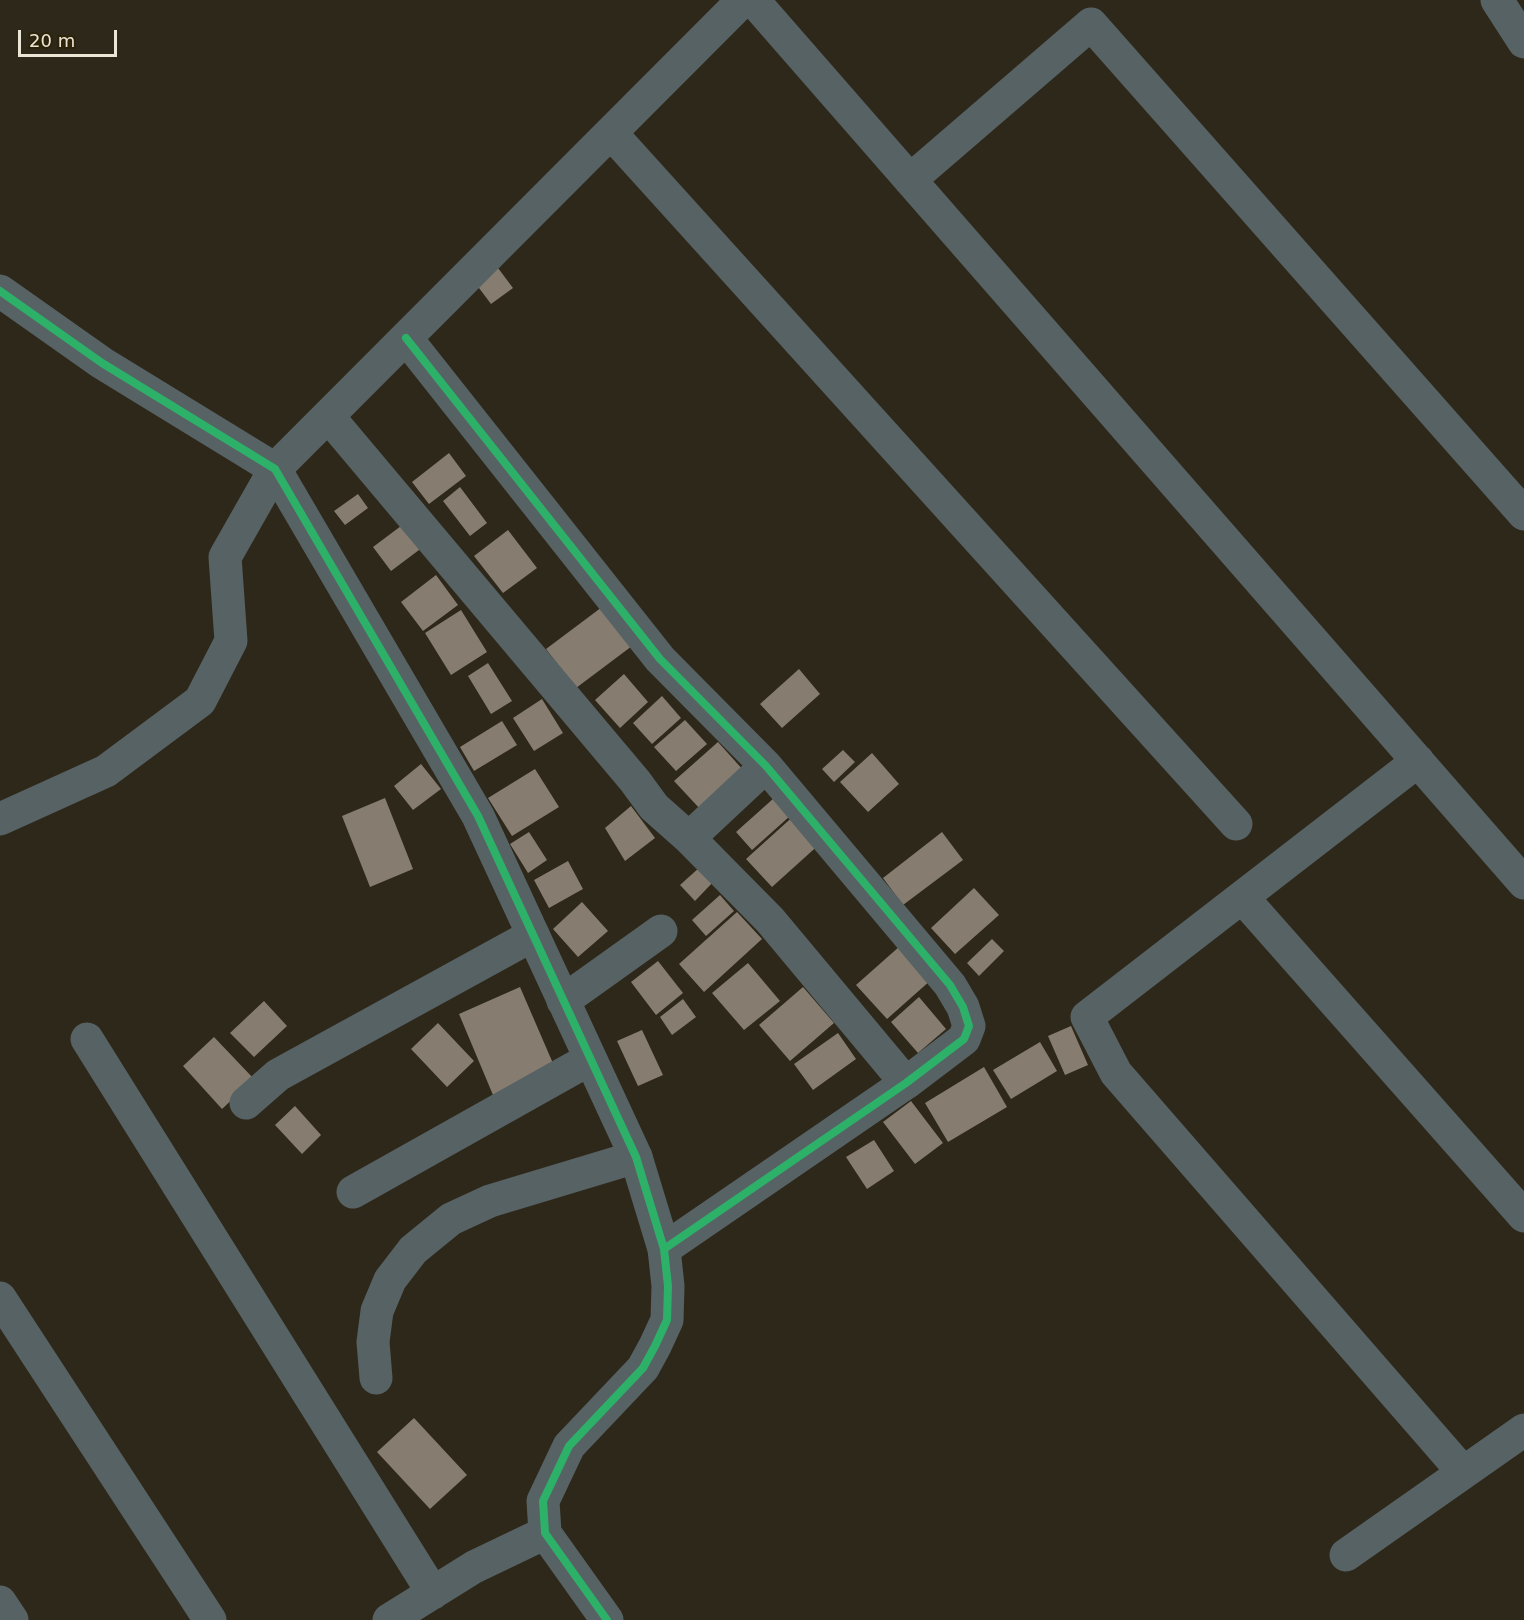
<!DOCTYPE html>
<style>
body{margin:0}
#map{position:relative;width:1524px;height:1620px;overflow:hidden;background:#2e281a;font-family:"DejaVu Sans",sans-serif}
canvas{display:block}
.scale{position:absolute;left:18px;top:30px;width:99px;height:27px;box-sizing:border-box;border:3px solid #ebe5d5;border-top:0;padding-left:8px;font-size:18px;line-height:21px;white-space:nowrap;color:#ebe5d5;-webkit-text-stroke:4px #2c2208;paint-order:stroke}
</style>
<div id="map">
<canvas width="1524" height="1620"></canvas>
<div class="scale">20 m</div>
</div>
<script>
const g = document.querySelector('canvas').getContext('2d');
g.lineJoin = 'round';
function paint(path, color) { g.fillStyle = color; g.fill(path, 'evenodd'); }
const poly = rows => new Path2D(rows.map(r => 'M' + r).join(''));
function stroke(path, color, width, dash) { g.strokeStyle = color; g.lineWidth = width; g.lineCap = dash ? 'butt' : 'round'; g.setLineDash(dash || []); g.stroke(path); }
paint(poly([
 [498,268,513,288,491,304,476,284],
 [449,453,466,476,429,504,412,482],
 [460,487,487,523,470,536,443,501],
 [358,494,368,508,345,525,334,511],
 [409,520,427,544,391,571,373,547],
 [508,530,537,568,503,593,474,556],
 [436,575,458,605,423,631,401,602],
 [602,607,632,646,576,688,546,649],
 [461,610,487,652,451,675,425,633],
 [488,663,512,701,491,714,468,676],
 [799,669,820,694,782,728,760,704],
 [624,674,648,702,620,728,595,700],
 [662,696,681,718,652,744,633,723],
 [542,699,563,733,534,751,513,718],
 [685,720,707,744,676,771,654,747],
 [502,721,517,745,474,771,460,747],
 [718,742,744,771,701,810,674,781],
 [843,750,855,762,834,782,822,769],
 [872,753,899,784,868,812,840,782],
 [421,764,441,789,413,810,394,786],
 [535,769,559,807,512,836,488,798],
 [385,798,413,869,370,887,342,816],
 [774,798,790,816,752,850,736,832],
 [631,806,655,838,625,861,605,828],
 [798,812,823,841,772,887,746,859],
 [529,832,547,860,528,873,510,844],
 [942,832,963,860,903,905,883,878],
 [568,861,583,889,549,908,534,880],
 [700,867,715,880,695,901,680,885],
 [974,888,999,915,955,954,931,928],
 [720,895,734,911,706,936,692,920],
 [582,902,608,931,578,957,553,929],
 [737,912,762,939,704,992,679,964],
 [992,939,1004,951,979,976,967,963],
 [900,946,931,980,887,1019,856,985],
 [658,961,683,993,656,1015,631,982],
 [748,963,780,1001,744,1030,712,993],
 [520,987,555,1068,493,1095,459,1014],
 [803,987,834,1023,790,1061,759,1025],
 [919,997,946,1029,918,1053,891,1022],
 [683,999,696,1017,672,1035,660,1017],
 [264,1001,287,1026,254,1057,230,1033],
 [438,1023,474,1061,447,1087,411,1049],
 [1071,1026,1088,1065,1065,1075,1048,1036],
 [642,1030,663,1075,638,1086,617,1041],
 [838,1033,856,1059,813,1090,794,1064],
 [214,1037,254,1079,222,1109,183,1066],
 [1040,1042,1057,1071,1011,1099,993,1070],
 [984,1067,1007,1107,948,1142,925,1103],
 [911,1101,943,1143,915,1164,883,1122],
 [295,1106,321,1135,302,1154,275,1125],
 [874,1140,894,1171,867,1189,846,1157],
 [414,1418,467,1475,430,1509,377,1452]
]), '#867d70');
stroke(poly([
 [753,0,1524,883],
 [1497,0,1524,42],
 [611,133,1236,824],
 [910,180,1091,24,1524,514],
 [406,338,660,659,766,766,950,985,963,1007,969,1026,964,1039,906,1083,664,1249],
 [328,416,635,781,654,807,689,838,770,920,906,1083],
 [1418,761,1087,1017,1116,1073,1463,1472],
 [0,819,106,771,200,701,231,641,225,557,275,469,743,0],
 [689,838,766,766],
 [1242,897,1524,1216],
 [563,1001,661,931],
 [87,1039,433,1593],
 [246,1103,278,1075,533,935],
 [353,1192,590,1059],
 [0,1298,210,1620],
 [376,1378,373,1342,377,1311,390,1280,413,1250,451,1219,490,1201,636,1157],
 [1346,1555,1524,1430],
 [0,1602,12,1620],
 [389,1620,474,1567,545,1533]
]), '#576265', 33);
stroke(poly([
 [0,291,102,363,275,469,478,816,636,1157,664,1249,668,1286,667,1320,655,1346,643,1368,569,1446,543,1501,545,1533,607,1620]
]), '#576265', 33);
stroke(poly([
 [0,291,102,363,275,469,478,816,636,1157,664,1249,668,1286,667,1320,655,1346,643,1368,569,1446,543,1501,545,1533,607,1620],
 [406,338,660,659,766,766,950,985,963,1007,969,1026,964,1039,906,1083,664,1249]
]), '#2db169', 8);
</script>
